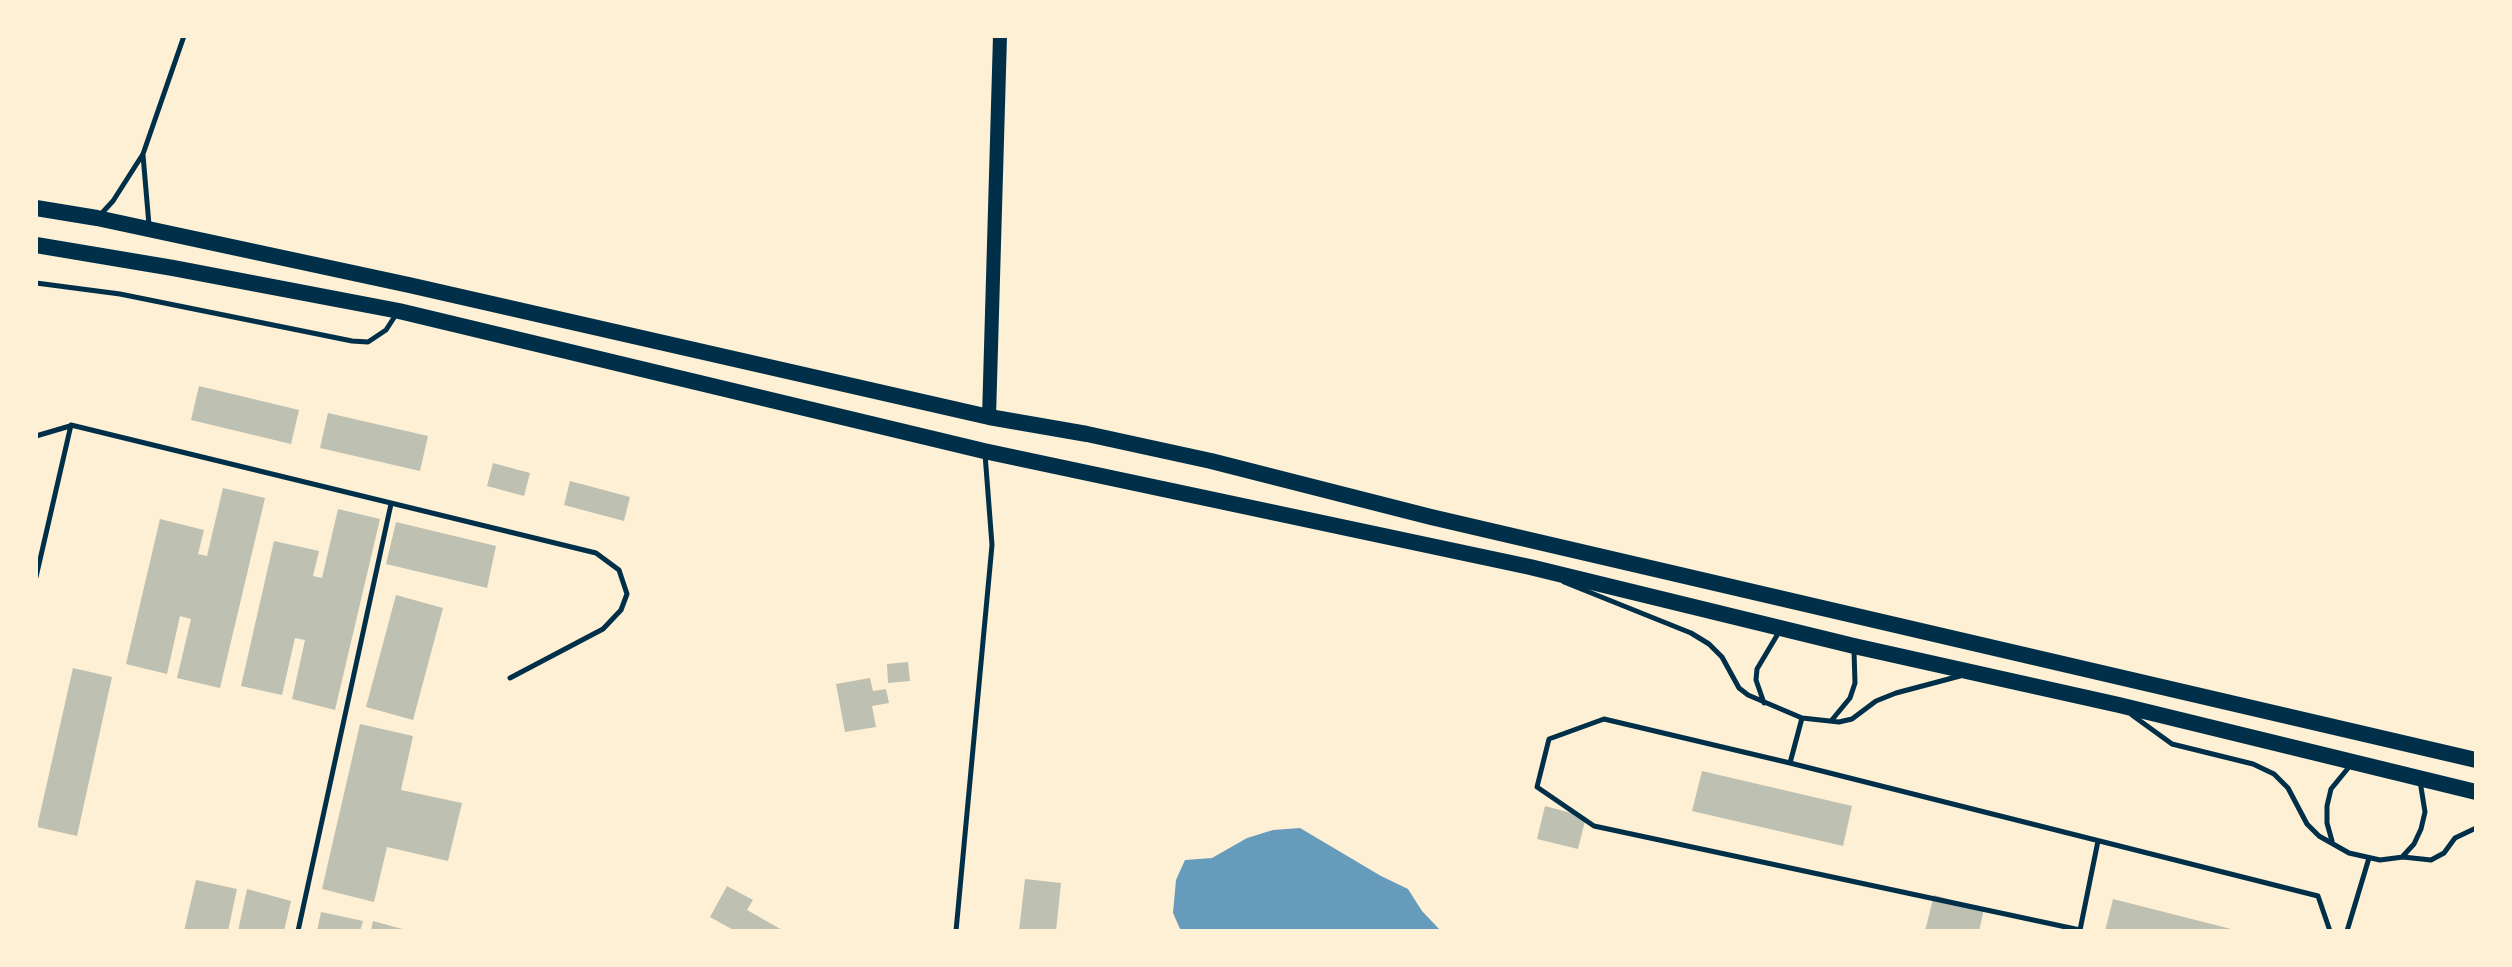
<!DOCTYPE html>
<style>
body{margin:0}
#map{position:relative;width:2512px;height:967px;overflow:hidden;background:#fdf0d5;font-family:Barlow,sans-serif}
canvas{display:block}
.frame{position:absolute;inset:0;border:38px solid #fdf0d5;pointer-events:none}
</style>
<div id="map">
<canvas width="2512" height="967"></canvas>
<div class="frame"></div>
</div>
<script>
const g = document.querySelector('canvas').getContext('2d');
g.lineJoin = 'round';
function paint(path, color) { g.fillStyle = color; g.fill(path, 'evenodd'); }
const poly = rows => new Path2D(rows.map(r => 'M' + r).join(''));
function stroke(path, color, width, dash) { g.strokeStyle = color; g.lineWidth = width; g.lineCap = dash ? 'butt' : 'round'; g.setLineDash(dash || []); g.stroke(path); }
paint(poly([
 [1300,828,1381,876,1408,889,1422,911,1441,931,1181,931,1173,913,1176,880,1185,860,1212,858,1247,838,1273,830]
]), '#669bbc');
paint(poly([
 [199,386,299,410,291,444,191,420],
 [328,413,428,436,420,471,320,448],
 [493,463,530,473,524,496,487,486],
 [570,481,630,497,624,521,564,505],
 [223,488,265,498,220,688,177,678,191,619,180,616,167,674,126,664,160,519,204,530,198,554,207,556],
 [338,509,380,519,335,710,292,699,305,640,295,638,282,695,241,686,274,541,319,551,313,576,322,578],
 [396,522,496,546,487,588,386,564],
 [396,595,443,608,413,720,366,707],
 [908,662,910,681,888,683,887,664],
 [73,668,112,677,77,836,37,827],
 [870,678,873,691,886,689,889,703,872,706,876,727,845,732,836,684],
 [360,724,413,736,401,790,462,803,448,861,387,847,374,902,322,889],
 [1702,771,1852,806,1843,846,1692,811],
 [1545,806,1586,817,1578,849,1537,839],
 [1025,879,1061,883,1056,931,1019,931],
 [196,880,237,889,228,931,184,931],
 [727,886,753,900,747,910,784,931,735,931,710,917],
 [247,889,291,901,284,931,238,931],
 [1934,895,1984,909,1979,931,1925,931],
 [2113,899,2235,930,2235,931,2105,931],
 [321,912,363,921,360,931,317,931],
 [373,921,406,930,406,931,371,931]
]), '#bec0b2');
stroke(poly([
 [143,155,149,225],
 [101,214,113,201,143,154,184,36],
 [36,283,120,294,352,341,368,342,386,330,397,313],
 [36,436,70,426],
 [36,577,71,425,596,553,619,570,627,594,621,610,603,629,510,678],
 [1564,582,1691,633,1709,644,1722,657,1739,688,1748,695,1802,718,1839,722,1852,719,1876,701,1896,693,1960,676],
 [1764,703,1756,680,1757,669,1779,632],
 [2132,715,2172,744,2253,764,2274,774,2288,788,2307,824,2319,836,2349,853,2380,860,2403,857,2431,860,2444,853,2455,838,2476,828],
 [1831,721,1850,698,1855,683,1854,651],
 [1790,763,1802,718],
 [2332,841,2327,823,2327,806,2331,789,2349,767],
 [2403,856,2414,844,2421,829,2425,812,2420,781],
 [2080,930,1594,826,1537,787,1549,739,1604,719,1790,763,2318,896,2330,931],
 [2080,930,2098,841],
 [298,931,391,504],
 [956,931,992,545,985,454],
 [2347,931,2369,858]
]), '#003049', 5);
stroke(poly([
 [989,417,1000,36]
]), '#003049', 14);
stroke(poly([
 [36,208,97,218,409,285,989,417,1087,434,1211,461,1431,517,2476,760],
 [36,245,173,268,399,311,984,451,1530,567,1854,646,2119,705,2476,792]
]), '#003049', 16);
</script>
